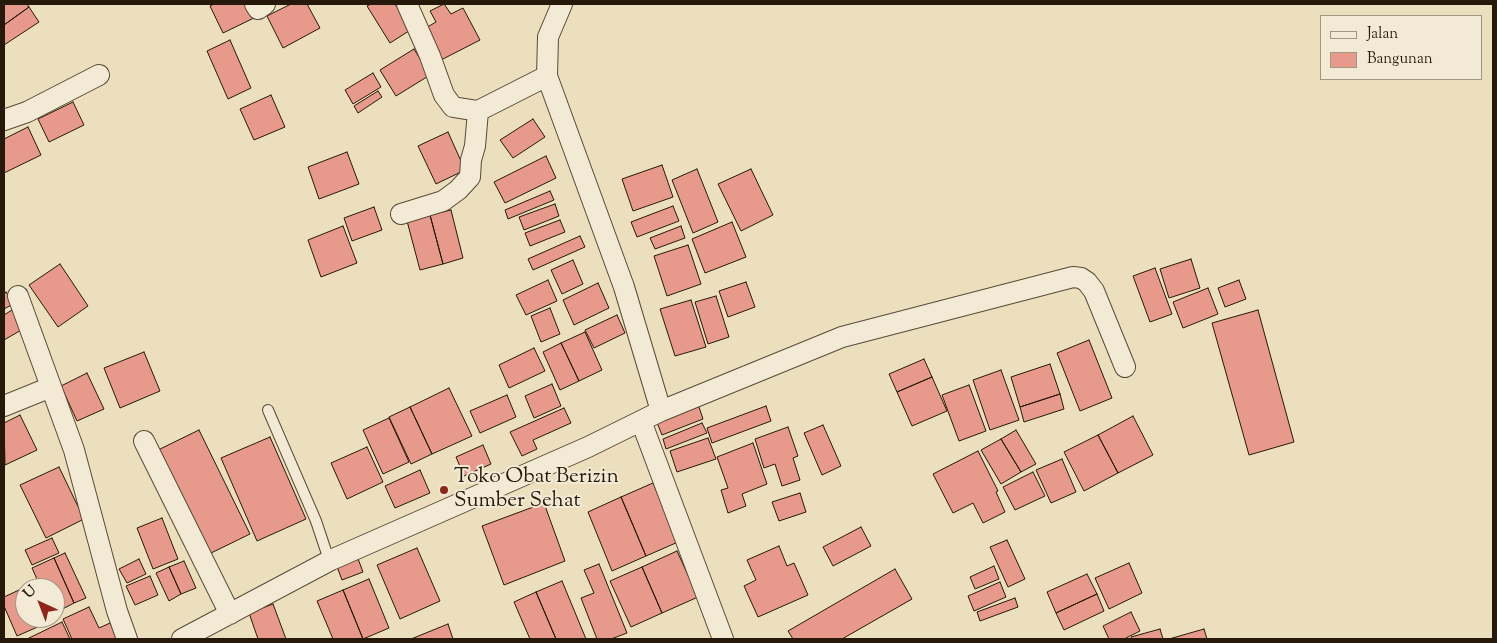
<!DOCTYPE html>
<style>
body{margin:0}
#map{position:relative;width:1497px;height:643px;overflow:hidden;background:#ecdfbe;font-family:"Sorts Mill Goudy",serif}
canvas{display:block}
.frame{position:absolute;inset:0;border:5px solid #26190a;pointer-events:none}
.legend{position:absolute;left:1320px;top:15px;width:162px;height:65px;box-sizing:border-box;background:#f3ead5;border:1px solid #a19684;margin:0;padding:6px 9px;list-style:none;font-size:15px;color:#26190a}
.legend li{display:flex;align-items:center;gap:10px;height:25px}
.legend b{width:25px;border:1px solid #a19684}
.north{position:absolute;left:15px;top:578px;width:50px;height:50px;box-sizing:border-box;background:#f3ead5;border:1px solid #a19684;border-radius:50%;rotate:317deg;font-size:14px;font-weight:700;line-height:20px;text-align:center;color:#26190a}
.north::after{content:'';display:block;margin:auto;width:18px;height:22px;background:#8f2418;clip-path:polygon(50% 0,100% 100%,50% 72%,0 100%)}
</style>
<div id="map">
<canvas width="1497" height="643"></canvas>
<div class="frame"></div>
<ul class="legend">
<li><b style="height:6px;background:#f3ead5"></b>Jalan</li>
<li><b style="height:14px;background:#e79a8b"></b>Bangunan</li>
</ul>
<div class="north">U</div>
</div>
<script>
const g = document.querySelector('canvas').getContext('2d');
g.lineJoin = 'round';
function paint(path, color) { g.fillStyle = color; g.fill(path, 'evenodd'); }
const poly = rows => new Path2D(rows.map(r => 'M' + r).join(''));
function stroke(path, color, width, dash) { g.strokeStyle = color; g.lineWidth = width; g.lineCap = dash ? 'butt' : 'round'; g.setLineDash(dash || []); g.stroke(path); }
function write(font, color, halo, rows, align = 'center') {
  g.font = font + ' "Sorts Mill Goudy",serif'; g.lineWidth = 4; g.setLineDash([]); g.textBaseline = 'middle'; g.strokeStyle = halo; g.fillStyle = color; for (const [text, x, y, turn = 0] of rows) {
    g.save(); g.translate(x, y); g.rotate((+turn || 0) * Math.PI / 180); g.textAlign = isNaN(turn) ? turn : align; if (halo) g.strokeText(text, 0, 0); g.fillText(text, 0, 0); g.restore();
  }
}
const building = poly([
 [4,4,27,4,29,7,4,25,4,4],
 [214,4,250,4,256,17,223,33,210,6,214,4],
 [291,4,307,4,320,28,283,48,267,16,291,4],
 [371,4,395,4,412,29,390,43,367,6,371,4],
 [444,4,451,14,463,8,480,40,441,60,424,29,436,22,430,11,444,4],
 [29,7,39,22,4,45,4,25,29,7],
 [230,40,251,88,228,99,207,51,230,40],
 [414,49,430,75,396,96,380,70,414,49],
 [373,73,381,87,353,104,345,90,373,73],
 [378,91,382,97,358,113,354,106,378,91],
 [271,95,285,127,254,140,240,109,271,95],
 [73,102,84,125,49,142,38,119,73,102],
 [533,119,545,137,513,158,500,140,533,119],
 [28,127,41,155,4,173,4,139,28,127],
 [448,132,465,170,436,184,418,146,448,132],
 [347,152,359,184,319,199,308,167,347,152],
 [546,156,556,178,505,203,494,182,546,156],
 [662,165,673,197,633,211,622,179,662,165],
 [697,169,718,222,693,233,672,180,697,169],
 [751,169,773,215,741,231,718,184,751,169],
 [550,191,554,200,508,219,505,210,550,191],
 [555,204,559,216,524,230,519,217,555,204],
 [673,206,679,221,637,237,631,222,673,206],
 [374,207,382,230,352,241,344,218,374,207],
 [451,210,463,258,443,264,430,215,451,210],
 [430,215,443,264,420,270,407,221,430,215],
 [560,220,565,232,530,246,525,233,560,220],
 [732,222,746,257,705,273,692,239,732,222],
 [343,226,357,263,321,277,308,240,343,226],
 [681,226,685,238,655,249,650,238,681,226],
 [580,236,585,247,533,270,528,259,580,236],
 [688,245,701,284,667,296,654,256,688,245],
 [1191,259,1200,288,1169,298,1160,269,1191,259],
 [573,260,583,284,562,294,551,270,573,260],
 [60,264,88,306,58,327,29,285,60,264],
 [1155,268,1172,314,1150,322,1133,276,1155,268],
 [548,280,557,301,526,315,516,295,548,280],
 [1239,280,1246,299,1225,307,1218,288,1239,280],
 [746,282,755,307,728,317,719,291,746,282],
 [598,283,609,308,574,325,563,300,598,283],
 [1208,288,1218,314,1183,328,1173,302,1208,288],
 [6,292,13,304,4,309,4,294,6,292],
 [716,296,729,337,708,344,695,302,716,296],
 [691,300,706,347,675,356,660,309,691,300],
 [550,308,560,334,541,342,531,316,550,308],
 [12,310,23,329,4,340,4,315,12,310],
 [1258,310,1294,442,1249,455,1212,323,1258,310],
 [617,315,625,333,594,348,585,330,617,315],
 [585,332,602,370,579,381,561,343,585,332],
 [1089,340,1112,398,1080,411,1057,353,1089,340],
 [561,343,579,381,560,390,543,352,561,343],
 [534,348,545,371,509,388,499,365,534,348],
 [144,352,160,391,120,408,104,368,144,352],
 [924,359,932,377,897,392,889,374,924,359],
 [1050,364,1060,394,1020,407,1011,377,1050,364],
 [1001,370,1019,420,990,430,973,380,1001,370],
 [87,373,104,409,77,421,61,386,87,373],
 [932,377,947,411,912,426,897,392,932,377],
 [552,384,561,406,534,418,525,396,552,384],
 [969,385,986,431,959,441,942,395,969,385],
 [449,388,472,436,432,454,410,407,449,388],
 [1060,394,1064,409,1024,422,1020,407,1060,394],
 [507,395,516,417,480,433,470,411,507,395],
 [698,404,703,419,662,435,656,420,698,404],
 [766,406,771,421,712,443,707,428,766,406],
 [410,407,432,454,411,464,389,417,410,407],
 [564,408,571,423,533,440,537,449,522,456,510,432,564,408],
 [20,415,37,450,5,465,4,423,20,415],
 [1133,416,1153,455,1118,473,1098,435,1133,416],
 [389,418,409,462,383,474,363,430,389,418],
 [702,423,707,433,666,449,663,439,702,423],
 [823,425,841,466,822,475,804,433,823,425],
 [788,427,798,456,793,458,800,480,782,486,775,464,764,468,755,439,788,427],
 [199,430,250,534,209,554,158,450,199,430],
 [1016,430,1036,464,1021,472,1001,439,1016,430],
 [1098,435,1118,473,1084,491,1064,452,1098,435],
 [270,437,306,519,257,541,221,458,270,437],
 [708,438,716,459,677,472,670,451,708,438],
 [1001,439,1021,472,1001,484,981,450,1001,439],
 [753,443,767,484,742,494,746,506,728,513,721,490,728,488,717,457,753,443],
 [483,445,491,464,464,476,456,457,483,445],
 [367,447,383,482,347,499,331,463,367,447],
 [978,451,998,491,996,492,1005,512,983,523,973,503,953,513,933,474,978,451],
 [1062,459,1076,492,1051,503,1036,470,1062,459],
 [59,467,84,519,46,538,20,485,59,467],
 [420,470,430,493,395,508,385,486,420,470],
 [1033,472,1045,496,1015,510,1003,487,1033,472],
 [653,483,678,542,646,556,621,497,653,483],
 [800,493,806,512,779,521,772,502,800,493],
 [621,497,646,556,612,571,588,512,621,497],
 [544,503,565,561,504,585,482,526,544,503],
 [162,518,178,559,153,569,137,528,162,518],
 [861,527,871,546,833,566,823,547,861,527],
 [52,538,59,553,32,565,25,550,52,538],
 [1007,540,1025,579,1008,587,990,547,1007,540],
 [779,546,787,566,794,563,808,595,758,617,744,586,756,580,747,560,779,546],
 [417,548,440,601,400,619,377,565,417,548],
 [677,551,698,597,662,613,642,567,677,551],
 [65,553,86,598,74,603,54,558,65,553],
 [357,556,363,572,342,580,336,564,357,556],
 [54,558,74,603,55,613,55,588,41,588,32,568,54,558],
 [139,559,146,574,127,583,119,569,139,559],
 [184,561,196,588,181,594,169,567,184,561],
 [1129,563,1142,593,1109,609,1095,578,1129,563],
 [599,564,627,633,611,639,597,639,581,598,594,593,584,570,599,564],
 [994,566,999,579,975,589,970,577,994,566],
 [169,567,181,594,169,601,156,573,169,567],
 [642,567,662,613,631,627,610,581,642,567],
 [895,569,912,599,842,639,793,639,788,631,895,569],
 [1087,574,1097,594,1056,613,1047,592,1087,574],
 [150,576,158,595,135,605,126,586,150,576],
 [369,579,389,628,363,639,343,590,369,579],
 [562,581,586,639,556,639,536,592,562,581],
 [1000,582,1006,597,974,611,968,596,1000,582],
 [32,584,34,588,25,588,25,618,47,618,49,622,17,636,4,606,4,597,32,584],
 [343,590,363,639,333,639,317,601,343,590],
 [536,592,556,639,530,639,514,602,536,592],
 [1097,594,1104,611,1064,630,1056,613,1097,594],
 [1015,598,1018,607,980,621,977,612,1015,598],
 [273,604,286,639,258,639,249,613,273,604],
 [89,607,99,628,110,623,118,639,72,639,63,619,89,607],
 [1131,612,1140,631,1124,639,1109,639,1103,626,1131,612],
 [62,622,70,639,27,639,62,622],
 [448,624,453,639,411,639,448,624],
 [1160,629,1163,639,1132,639,1131,637,1160,629],
 [1204,629,1207,639,1169,639,1204,629]
]);
paint(building, '#e79a8b');
stroke(building, '#26190a', 1);
const service = poly([
 [268,410,316,521,327,554,331,560]
]);
const minor = poly([
 [255,4,258,9,265,4],
 [407,4,430,56,444,95,453,107,478,111,547,76],
 [4,120,27,112,99,75],
 [401,214,443,201,458,190,470,177,471,160,475,146,478,111],
 [18,296,74,450,117,611,127,639],
 [4,406,51,387],
 [661,411,842,337,1073,277,1081,278,1087,282,1094,291,1125,367],
 [641,421,723,639],
 [144,441,230,614],
 [182,639,331,560,588,447,661,411,624,287,547,76,548,37,562,4]
]);
stroke(service, '#584a37', 12);
stroke(minor, '#584a37', 22);
stroke(service, '#f3ead5', 10);
stroke(minor, '#f3ead5', 20);
for (const [x, y, r, color] of [
 [444,490,5,"#8f2418"]
]) { const dot = new Path2D(); dot.arc(x, y, r, 0, 2 * Math.PI); g.fillStyle = color; g.fill(dot); stroke(dot, '#f3ead5', 2); }
write('21px', '#26190a', '#f3ead5', [
 ["Toko Obat Berizin",454,478],
 ["Sumber Sehat",454,502]
], 'left');
</script>
